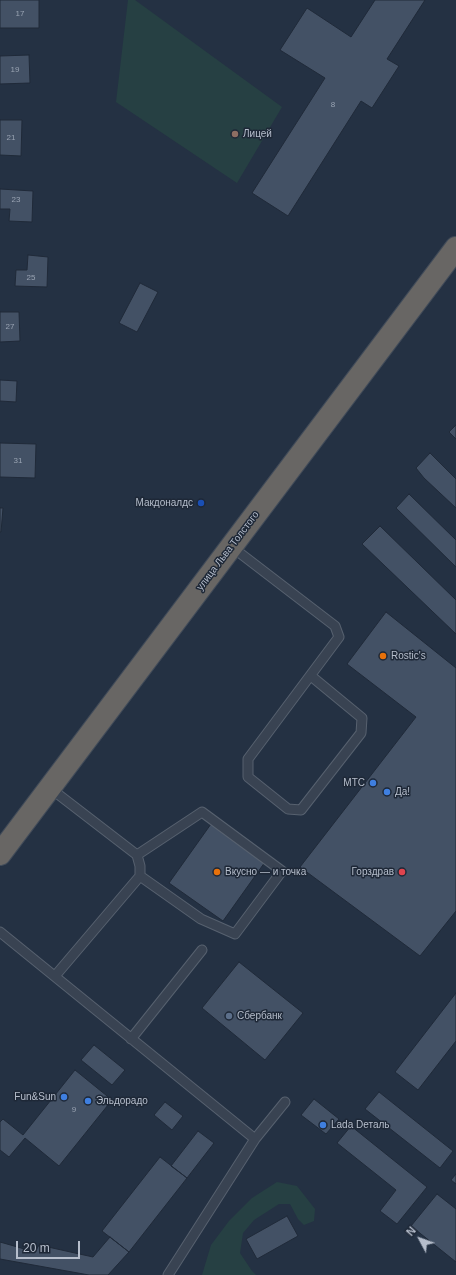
<!DOCTYPE html>
<meta charset="utf-8">
<style>
body{margin:0}
#map{position:relative;width:456px;height:1275px;overflow:hidden;background:#243143;font-family:Arial,sans-serif}
canvas{display:block}
.north{position:absolute;left:400px;top:1219px;width:40px;height:40px;-webkit-text-stroke:3px #1e2837;paint-order:stroke;rotate:311deg;font-size:11px;font-weight:700;line-height:16px;text-align:center;color:#b6becc}
.north::after{content:'';display:block;margin:auto;width:14px;height:18px;background:#b6becc;clip-path:polygon(50% 0,100% 100%,50% 72%,0 100%)}
.scale{position:absolute;left:16px;top:1241px;width:64px;height:18px;box-sizing:border-box;border:2px solid #b6becc;border-top:0;padding-left:5px;font-size:12px;line-height:14px;white-space:nowrap;color:#b6becc;-webkit-text-stroke:3px #1e2837;paint-order:stroke}
</style>
<div id="map">
<canvas width="456" height="1275"></canvas>
<div class="north">N</div>
<div class="scale">20 m</div>
</div>
<script>
const g = document.querySelector('canvas').getContext('2d');
g.lineJoin = 'round';
function paint(path, color) { g.fillStyle = color; g.fill(path, 'evenodd'); }
const poly = rows => new Path2D(rows.map(r => 'M' + r).join(''));
function stroke(path, color, width, dash) { g.strokeStyle = color; g.lineWidth = width; g.lineCap = dash ? 'butt' : 'round'; g.setLineDash(dash || []); g.stroke(path); }
function write(font, color, halo, rows, align = 'center') {
  g.font = font + ' Arial,sans-serif'; g.lineWidth = 3; g.setLineDash([]); g.textBaseline = 'middle'; g.strokeStyle = halo; g.fillStyle = color; for (const [text, x, y, turn = 0] of rows) {
    g.save(); g.translate(x, y); g.rotate((+turn || 0) * Math.PI / 180); g.textAlign = isNaN(turn) ? turn : align; if (halo) g.strokeText(text, 0, 0); g.fillText(text, 0, 0); g.restore();
  }
}
paint(poly([
 [128,0,135,0,282,107,237,183,116,102],
 [277,1182,297,1186,315,1209,314,1221,304,1225,298,1219,290,1204,279,1204,254,1220,243,1233,240,1253,252,1271,256,1275,202,1275,211,1245,229,1221,252,1198]
]), '#264043');
const building = poly([
 [0,0,39,0,39,28,0,28,0,0],
 [375,0,425,0,387,59,399,66,372,108,361,101,288,216,252,193,325,78,280,50,307,8,351,37,375,0],
 [29,55,30,83,0,84,0,56,29,55],
 [0,120,22,120,21,156,0,155,0,120],
 [0,189,33,191,32,222,9,221,10,209,0,209,0,189],
 [28,255,48,257,47,287,15,286,16,270,27,270,28,255],
 [140,283,158,292,137,332,119,323,140,283],
 [0,312,19,312,20,341,0,342,0,312],
 [0,380,17,381,16,402,0,401,0,380],
 [456,425,456,439,449,432,456,425],
 [0,443,36,444,35,478,0,477,0,443],
 [430,453,456,479,456,508,424,478,416,468,430,453],
 [409,494,456,540,456,567,396,508,409,494],
 [0,508,3,508,1,532,0,532,0,508],
 [380,526,456,600,456,634,362,544,380,526],
 [386,612,456,668,456,911,420,956,300,867,416,717,347,664,386,612],
 [211,824,265,862,223,921,169,883,211,824],
 [239,962,303,1013,265,1060,202,1008,239,962],
 [456,993,456,1041,418,1090,395,1072,456,993],
 [94,1045,125,1070,112,1085,81,1060,94,1045],
 [75,1070,112,1100,59,1166,25,1138,9,1157,0,1150,0,1122,3,1119,23,1135,75,1070],
 [379,1092,453,1151,440,1168,365,1109,379,1092],
 [314,1099,339,1119,326,1134,301,1115,314,1099],
 [165,1102,183,1116,172,1130,154,1115,165,1102],
 [351,1126,427,1187,397,1224,380,1211,396,1190,337,1143,351,1126],
 [198,1131,214,1143,187,1178,171,1166,198,1131],
 [160,1157,187,1178,129,1252,102,1231,160,1157],
 [456,1174,456,1184,451,1180,456,1174],
 [437,1194,456,1209,456,1262,411,1226,437,1194],
 [287,1216,298,1236,257,1259,246,1239,287,1216],
 [110,1237,129,1252,108,1275,89,1275,0,1259,0,1242,35,1252,39,1245,93,1257,110,1237]
]);
paint(building, '#435165');
stroke(building, '#202a39', 1);
const service = poly([
 [232,547,335,626,339,637,248,759,248,777,288,809,301,810,361,733,362,718,311,676],
 [50,788,137,855,140,866,140,876,55,976],
 [137,855,202,812,282,871,235,934,201,919,140,876],
 [0,932,255,1139],
 [131,1039,202,950],
 [168,1275,255,1139,285,1102]
]);
const trunk = poly([
 [0,854,456,248]
]);
stroke(service, '#57616f', 11);
stroke(trunk, '#414b59', 24);
stroke(service, '#394352', 9);
stroke(trunk, '#686664', 22);
for (const [x, y, r, color] of [
 [235,134,4,"#8d6e63"],
 [201,503,4,"#1a4fb4"],
 [383,656,4,"#e8710a"],
 [373,783,4,"#3f7fe0"],
 [387,792,4,"#3f7fe0"],
 [217,872,4,"#e8710a"],
 [402,872,4,"#e0444e"],
 [229,1016,4,"#5c6f8a"],
 [64,1097,4,"#3f7fe0"],
 [88,1101,4,"#3f7fe0"],
 [323,1125,4,"#3f7fe0"]
]) { const dot = new Path2D(); dot.arc(x, y, r, 0, 2 * Math.PI); g.fillStyle = color; g.fill(dot); stroke(dot, '#1e2837', 1.5); }
write('8px', '#99a3b2', null, [
 ["17",20,14],
 ["19",15,70],
 ["8",333,105],
 ["21",11,138],
 ["23",16,200],
 ["25",31,278],
 ["27",10,327],
 ["31",18,461],
 ["9",74,1110]
]);
write('10px', '#b6becc', '#1e2837', [
 ["Лицей",243,134],
 ["Макдоналдс",193,503,"right"],
 ["Rostic's",391,656],
 ["МТС",365,783,"right"],
 ["Да!",395,792],
 ["Вкусно — и точка",225,872],
 ["Горздрав",394,872,"right"],
 ["Сбербанк",237,1016],
 ["Fun&Sun",56,1097,"right"],
 ["Эльдорадо",96,1101],
 ["Lada Dеталь",331,1125]
], 'left');
write('10px', '#b6becc', '#1e2837', [
 ["улица Льва Толстого",228,551,-53]
]);
</script>
